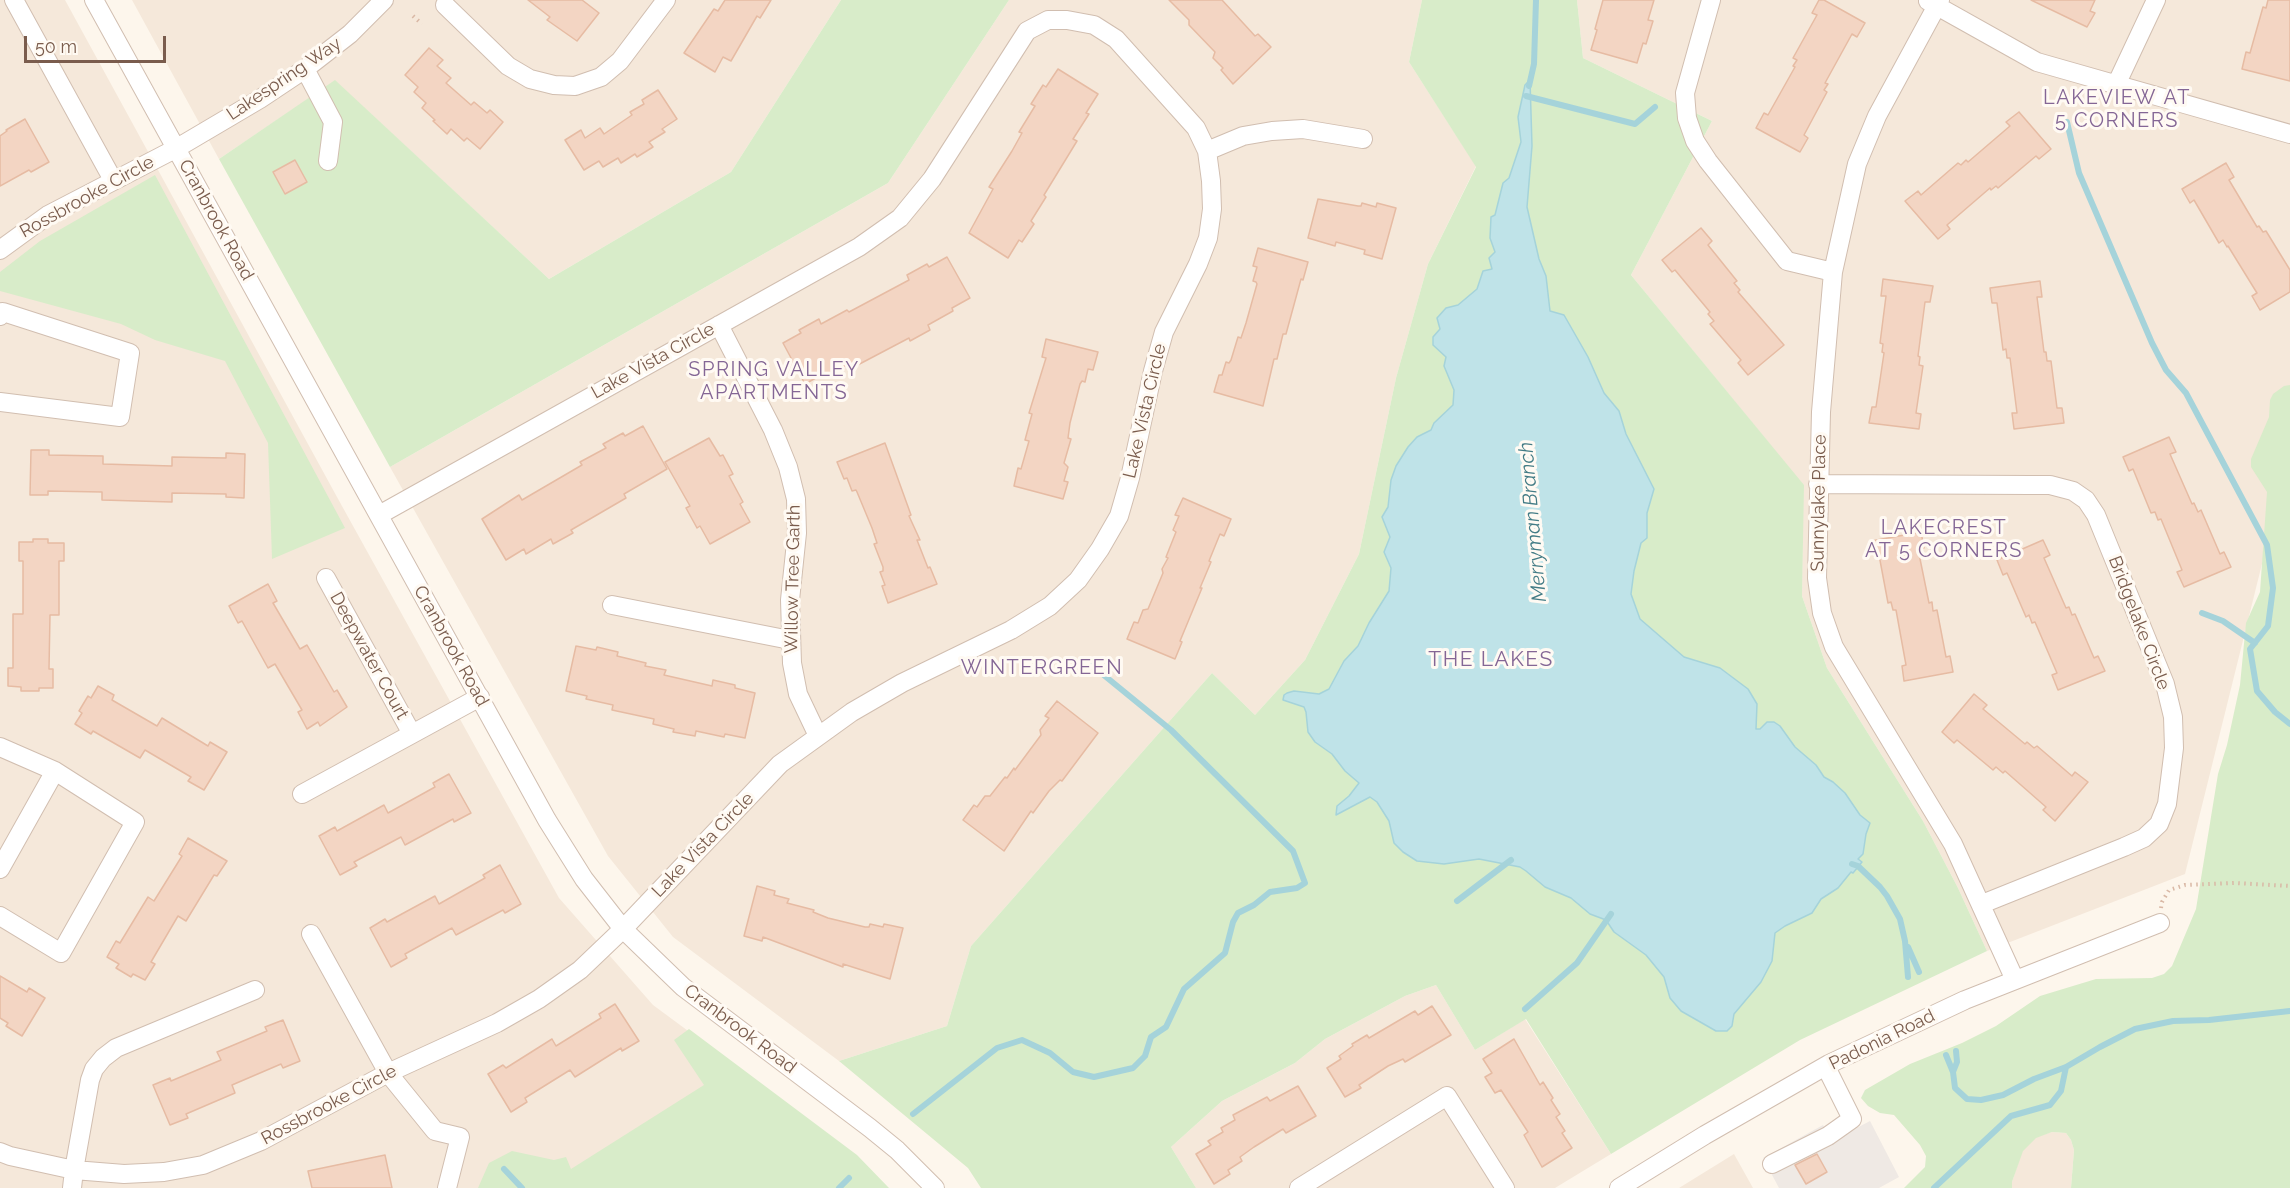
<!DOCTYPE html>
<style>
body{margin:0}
#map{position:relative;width:2290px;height:1188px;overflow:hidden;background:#fdf6ec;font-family:Raleway,sans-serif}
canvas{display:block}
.scale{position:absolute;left:24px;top:36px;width:142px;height:27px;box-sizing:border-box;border:3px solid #7a5c4d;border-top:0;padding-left:8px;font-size:18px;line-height:21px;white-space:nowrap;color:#7a5c4d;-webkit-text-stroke:4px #fffaf3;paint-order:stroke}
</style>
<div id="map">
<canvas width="2290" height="1188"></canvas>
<div class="scale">50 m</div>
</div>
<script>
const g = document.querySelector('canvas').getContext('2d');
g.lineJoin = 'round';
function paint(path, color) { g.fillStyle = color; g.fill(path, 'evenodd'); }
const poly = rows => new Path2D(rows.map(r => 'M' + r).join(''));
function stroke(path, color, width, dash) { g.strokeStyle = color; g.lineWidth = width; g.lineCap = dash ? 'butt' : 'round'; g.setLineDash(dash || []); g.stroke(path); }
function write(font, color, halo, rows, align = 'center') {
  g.font = font + ' Raleway,sans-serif'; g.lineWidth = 6; g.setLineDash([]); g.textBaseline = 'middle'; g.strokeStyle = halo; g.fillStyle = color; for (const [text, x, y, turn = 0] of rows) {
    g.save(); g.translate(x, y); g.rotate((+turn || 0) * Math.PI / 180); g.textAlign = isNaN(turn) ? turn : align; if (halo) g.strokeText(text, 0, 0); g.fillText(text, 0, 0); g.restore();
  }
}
paint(poly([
 [0,0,65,0,337,497,559,898,653,1005,852,1152,816,1188,0,1188],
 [132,0,841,0,731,172,549,279,335,81,219,159],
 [1009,0,1422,0,1409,62,1476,166,1428,264,1396,378,1359,554,1305,660,1255,715,1212,673,971,946,947,1026,839,1061,673,937,608,856,390,467,888,183],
 [1577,0,2290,0,2290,451,2185,874,1987,951,1958,888,1923,821,1827,668,1802,596,1803,485,1631,275,1712,121,1583,58],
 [1436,985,1475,1050,1525,1019,1611,1154,1555,1188,1196,1188,1171,1147,1222,1101,1295,1063,1325,1039,1405,996],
 [2052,1132,2066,1133,2071,1140,2074,1150,2071,1188,2012,1188,2012,1182,2022,1151,2036,1137],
 [1734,1154,1753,1188,1679,1188]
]), '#f5e8da');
paint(poly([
 [1870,1121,1899,1177,1879,1188,1779,1188,1763,1158,1823,1125,1832,1141]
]), '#efe9e4');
paint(poly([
 [841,0,1009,0,888,183,390,467,219,159,335,80,549,279,731,172],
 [1422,0,1577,0,1583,58,1712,121,1631,275,1804,485,1802,596,1827,668,1923,821,1958,888,1987,951,1800,1040,1611,1154,1526,1019,1475,1050,1436,985,1405,996,1325,1039,1295,1063,1222,1101,1171,1147,1196,1188,981,1188,968,1168,839,1061,947,1026,971,946,1212,673,1255,715,1305,660,1359,554,1396,378,1428,264,1476,167,1409,62],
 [155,175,345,528,272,559,268,443,225,361,155,340,121,324,0,291,0,272,40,241],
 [2290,385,2290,1188,2071,1188,2074,1150,2071,1140,2066,1133,2052,1132,2036,1138,2023,1151,2012,1182,2012,1188,1904,1188,1925,1167,1926,1156,1920,1145,1894,1115,1880,1113,1868,1106,1861,1098,1865,1090,1910,1064,1962,1043,1996,1026,2040,996,2096,979,2152,978,2164,974,2172,966,2196,909,2218,774,2227,745,2240,685,2246,623,2260,592,2267,492,2251,467,2251,459,2269,417,2270,400,2273,394,2284,386],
 [689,1029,857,1155,889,1188,478,1188,489,1163,512,1151,554,1160,566,1157,571,1169,704,1085,674,1040]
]), '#d8ecc9');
const water = poly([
 [1530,80,1532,146,1527,207,1539,259,1546,276,1550,311,1564,315,1588,357,1604,393,1619,411,1626,434,1654,489,1647,513,1647,538,1641,543,1634,571,1631,594,1640,619,1684,657,1720,668,1748,689,1757,704,1756,729,1760,729,1767,722,1774,722,1780,726,1795,747,1816,765,1824,777,1833,782,1845,793,1860,815,1870,823,1866,834,1863,854,1858,859,1862,862,1853,873,1851,872,1838,888,1821,899,1812,913,1785,926,1775,933,1772,961,1761,982,1734,1014,1732,1026,1727,1031,1716,1031,1681,1011,1670,998,1664,977,1646,955,1614,932,1606,920,1590,914,1571,898,1545,887,1526,871,1520,867,1479,859,1444,864,1417,861,1403,852,1394,843,1389,821,1377,802,1370,797,1336,815,1337,806,1349,796,1359,783,1345,771,1332,754,1315,742,1308,732,1306,712,1304,707,1283,700,1284,695,1287,693,1294,691,1319,694,1329,689,1344,661,1358,646,1369,623,1389,591,1391,568,1384,552,1390,537,1382,517,1388,507,1391,480,1396,466,1408,447,1417,437,1431,430,1434,423,1453,405,1454,390,1444,366,1446,357,1433,345,1433,337,1440,329,1437,318,1446,308,1458,305,1477,289,1483,271,1492,269,1489,258,1495,252,1490,238,1491,217,1495,215,1503,183,1509,178,1521,142,1518,117,1525,85,1530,80]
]);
paint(water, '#bfe3e8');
stroke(water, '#a5d3da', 1.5);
stroke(poly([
 [1529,86,1534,64,1536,0],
 [1526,96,1635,124,1655,107],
 [2067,122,2079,173,2152,343,2166,370,2186,393,2267,545,2273,588,2268,626,2250,649,2257,691,2275,712,2290,724],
 [2202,613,2223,621,2255,643],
 [1852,864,1858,866,1880,887,1887,896,1900,919,1905,941,1908,977],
 [1457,901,1511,860],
 [1908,947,1919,972],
 [1525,1009,1577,963,1611,914],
 [1946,1055,1953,1072,1955,1088,1967,1099,1981,1100,2003,1095,2034,1079,2066,1067,2100,1047,2135,1029,2173,1021,2209,1020,2290,1011],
 [1953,1072,1957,1062,1956,1051],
 [913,1114,997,1048,1022,1040,1050,1053,1073,1072,1094,1077,1133,1068,1145,1056,1151,1037,1166,1027,1184,989,1225,953,1233,922,1238,913,1254,905,1270,892,1297,888,1305,883,1293,851,1171,730,1089,663],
 [504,1169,522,1188],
 [839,1188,849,1178],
 [1934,1188,2011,1116,2050,1105,2061,1091,2066,1067]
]), '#a5d3da', 6);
const building = poly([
 [528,0,582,0,599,13,577,41,547,20,550,17,528,0],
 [725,0,771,0,760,18,757,16,731,61,723,57,715,72,684,53,714,9,718,11,725,0],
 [1169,0,1222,0,1255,36,1258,34,1271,47,1233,84,1221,70,1223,68,1213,58,1215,52,1189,25,1189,20,1169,0],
 [1603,0,1654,0,1648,20,1653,21,1646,44,1643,43,1637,63,1591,50,1597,30,1595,29,1603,0],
 [1819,0,1824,0,1865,23,1857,37,1852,34,1825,83,1828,84,1824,90,1827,92,1804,135,1808,138,1800,152,1756,128,1764,113,1768,115,1795,67,1793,66,1797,60,1793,58,1817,15,1812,13,1819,0],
 [2031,0,2095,0,2090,11,2095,13,2087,27,2031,0],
 [2268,0,2290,0,2290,81,2242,69,2246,52,2250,53,2263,7,2266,8,2268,0],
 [429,48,443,60,437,66,451,78,446,83,471,105,474,102,487,113,490,110,503,122,480,149,467,138,464,141,451,129,447,134,433,121,435,120,422,108,426,103,414,92,418,87,405,75,429,48],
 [1058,69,1098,94,1086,113,1089,114,1073,139,1077,141,1044,195,1046,197,1031,221,1034,224,1022,242,1019,240,1008,258,969,233,993,189,989,187,1012,151,1022,133,1019,132,1035,106,1031,104,1043,85,1046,87,1058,69],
 [658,90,677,119,662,129,665,132,649,142,653,147,637,157,635,154,621,163,618,158,603,167,599,161,584,170,565,140,581,130,585,138,600,128,604,134,632,115,630,112,644,104,642,100,658,90],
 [2019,112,2051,149,2039,159,2036,156,1998,188,1996,186,1991,190,1990,188,1947,225,1950,229,1938,239,1905,201,1918,191,1921,195,1958,163,1961,165,1966,160,1968,162,2010,126,2006,122,2019,112],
 [25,119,49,162,31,172,29,170,0,186,0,136,7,131,6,130,25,119],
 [295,160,307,182,285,194,273,172,295,160],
 [2226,163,2234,177,2229,180,2257,227,2259,226,2263,232,2266,231,2290,270,2290,292,2260,310,2252,296,2257,293,2228,246,2227,247,2223,240,2219,243,2194,200,2190,203,2182,189,2226,163],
 [1318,199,1358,206,1361,206,1362,203,1376,207,1377,203,1396,208,1382,259,1364,254,1365,250,1336,242,1335,246,1308,238,1318,199],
 [1701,228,1712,241,1708,245,1737,281,1734,283,1740,290,1738,292,1784,345,1748,375,1738,363,1741,360,1710,324,1714,321,1708,314,1710,312,1675,270,1672,272,1662,260,1701,228],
 [1258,248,1308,262,1303,280,1301,279,1286,334,1283,334,1277,359,1274,359,1263,406,1214,392,1219,375,1222,375,1226,362,1229,363,1231,360,1238,337,1241,338,1246,323,1257,284,1256,282,1253,281,1257,267,1253,266,1258,248],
 [947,257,970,298,952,308,953,311,928,325,930,330,910,341,909,338,852,368,850,363,825,377,823,374,805,384,783,343,801,333,799,330,819,319,821,324,847,310,849,312,909,280,907,275,927,264,929,267,947,257],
 [1883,279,1933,286,1930,302,1925,302,1918,356,1920,357,1919,365,1923,366,1916,413,1921,414,1919,429,1869,423,1872,407,1876,407,1884,353,1882,352,1883,344,1880,343,1886,296,1881,296,1883,279],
 [2040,281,2042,297,2037,297,2044,352,2046,352,2047,361,2051,361,2057,408,2062,408,2064,423,2014,429,2012,413,2017,413,2010,358,2007,358,2006,349,2003,350,1997,303,1992,303,1990,288,2040,281],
 [1046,339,1098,352,1093,370,1088,369,1085,382,1082,381,1080,384,1070,423,1068,438,1071,439,1064,463,1068,467,1064,481,1068,482,1063,499,1014,486,1018,468,1021,469,1029,441,1025,440,1032,414,1029,413,1046,358,1042,357,1046,339],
 [643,426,667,469,624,494,626,498,571,530,573,533,553,544,551,539,526,554,524,549,506,560,482,519,519,495,522,500,582,465,580,462,606,448,603,444,623,433,625,436,643,426],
 [2169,437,2176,452,2170,454,2192,504,2194,503,2198,512,2201,510,2220,554,2224,552,2231,567,2184,587,2177,572,2182,570,2161,519,2158,520,2155,512,2151,513,2133,469,2129,471,2123,457,2169,437],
 [709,438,720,456,723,455,733,474,729,476,743,502,740,504,750,522,710,544,700,526,697,528,686,508,690,506,665,462,709,438],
 [885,443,911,515,909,516,920,540,917,540,928,568,930,567,937,584,888,603,882,586,885,585,880,572,883,571,883,567,874,544,877,543,872,528,857,492,856,490,852,491,847,478,844,479,837,462,885,443],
 [31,450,49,450,49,455,103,456,103,464,172,466,172,457,226,458,226,453,245,454,244,498,226,497,226,494,172,493,172,502,102,500,102,492,48,491,48,495,30,495,31,450],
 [1183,498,1231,519,1224,536,1220,534,1209,561,1211,562,1200,588,1202,588,1180,641,1182,642,1175,659,1127,639,1134,622,1138,623,1143,610,1148,609,1163,573,1162,569,1168,558,1166,557,1176,532,1173,530,1179,516,1175,515,1183,498],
 [1921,532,1924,548,1918,549,1929,603,1932,602,1933,611,1937,610,1946,657,1950,656,1953,672,1904,681,1902,666,1906,665,1896,610,1893,610,1891,602,1888,603,1879,555,1874,556,1871,541,1921,532],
 [33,539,48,539,48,543,64,543,64,561,59,561,59,615,50,615,49,669,53,669,53,688,39,688,39,691,21,691,21,687,8,686,8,668,13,668,13,614,23,614,23,561,19,561,19,542,33,542,33,539],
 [2043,540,2050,555,2044,558,2066,608,2069,607,2072,615,2075,614,2094,658,2098,656,2105,671,2058,690,2052,675,2057,673,2035,622,2032,623,2029,615,2026,617,2007,573,2003,575,1997,560,2043,540],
 [268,584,277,601,273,603,300,649,307,645,334,692,337,690,347,707,320,726,318,722,307,729,298,712,302,710,275,664,268,668,242,621,238,623,229,606,268,584],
 [576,646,596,650,597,647,618,652,617,656,646,663,645,666,666,670,664,675,712,686,713,680,735,685,735,688,755,693,745,738,725,734,724,737,696,731,695,736,673,732,674,729,653,724,654,719,612,710,613,705,586,699,587,696,566,691,576,646],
 [98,686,114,695,112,700,157,726,162,718,208,746,210,742,227,752,204,790,188,781,191,777,145,750,140,758,93,731,91,734,75,724,82,713,79,711,88,696,91,698,98,686],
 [1974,694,1987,705,1983,709,2025,744,2027,742,2034,748,2037,746,2072,776,2075,772,2088,782,2055,821,2043,810,2046,807,2005,771,2003,773,1996,767,1993,770,1957,740,1954,743,1942,732,1974,694],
 [1057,701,1098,733,1062,781,1060,780,1049,791,1033,813,1031,811,1004,851,963,820,974,805,977,807,985,796,990,796,1005,777,1007,778,1014,768,1015,770,1041,735,1040,730,1049,718,1045,716,1057,701],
 [449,774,471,813,454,822,453,819,405,845,401,837,354,862,357,866,340,875,319,836,335,827,337,831,384,805,388,813,435,787,433,783,449,774],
 [188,838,227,861,217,876,214,875,186,921,178,916,151,962,155,964,145,980,133,974,131,977,116,968,119,964,107,957,116,941,120,943,148,897,154,901,182,856,179,854,188,838],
 [500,865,521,904,505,913,503,910,456,935,452,928,405,954,407,958,391,967,370,928,385,919,387,922,435,896,439,904,485,878,483,875,500,865],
 [757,886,775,891,774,895,789,899,787,903,814,910,813,912,828,918,865,927,869,927,870,924,883,927,884,924,903,928,890,979,843,964,843,967,763,937,762,941,744,936,757,886],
 [0,976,27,992,29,988,45,998,22,1036,6,1026,8,1023,0,1018,0,976],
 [615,1004,639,1041,622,1051,621,1048,575,1077,570,1070,525,1098,527,1102,511,1112,488,1074,503,1065,506,1068,552,1039,556,1046,601,1018,599,1014,615,1004],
 [1432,1006,1451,1035,1405,1062,1403,1059,1388,1066,1359,1085,1361,1088,1345,1097,1327,1068,1341,1059,1339,1056,1353,1046,1352,1044,1367,1035,1369,1038,1415,1011,1418,1015,1432,1006],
 [283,1020,300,1061,283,1068,281,1064,232,1085,235,1093,186,1114,188,1118,170,1125,153,1085,170,1078,171,1081,221,1060,217,1052,267,1031,265,1027,283,1020],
 [1514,1039,1540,1085,1543,1082,1553,1098,1551,1100,1560,1114,1556,1117,1565,1131,1562,1133,1572,1148,1542,1167,1524,1135,1528,1132,1501,1090,1495,1093,1485,1077,1492,1073,1483,1059,1514,1039],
 [1298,1086,1316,1116,1286,1133,1283,1129,1254,1147,1240,1157,1242,1161,1228,1170,1230,1174,1214,1184,1196,1154,1211,1145,1208,1141,1223,1132,1221,1128,1235,1120,1233,1115,1267,1097,1270,1101,1298,1086],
 [1817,1154,1827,1172,1806,1184,1795,1165,1817,1154],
 [385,1155,392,1188,312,1188,308,1171,385,1155]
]);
paint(building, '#f3d5c3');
stroke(building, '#e6bba3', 1.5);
const minor = poly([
 [14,0,113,180],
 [94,0,547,820,584,879,623,929,683,987,870,1128,897,1150,935,1188],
 [1711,0,1685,93,1687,118,1695,141,1708,161,1787,261,1833,272],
 [1940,0,1877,116,1857,164,1833,272,1821,412,1817,578,1822,613,1834,647,1953,844,2015,980],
 [1928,1,2037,62,2290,134],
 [445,5,508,66,530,79,554,85,575,86,601,77,620,61,666,0],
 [305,69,333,122,328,161],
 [2116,85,2156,0],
 [1207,151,1243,136,1272,131,1303,129,1363,139],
 [0,250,48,215,177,148,260,99,305,69,350,34,384,0],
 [0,316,3,312,130,353,120,417,0,402],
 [719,325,773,430,788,467,796,499,797,533,790,600,792,663,798,694,818,736],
 [1818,484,2031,485,2050,485,2073,491,2086,500,2096,515,2165,684,2173,717,2174,748,2167,804,2159,824,2144,838,2124,847,1982,904],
 [326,578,412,734],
 [612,605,790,640],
 [0,747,55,771,135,822,61,953,0,916],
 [302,794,480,697],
 [0,869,55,771],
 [311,934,388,1073,435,1131,460,1137,447,1188],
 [0,1152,10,1156,74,1170,124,1174,164,1172,203,1165,261,1141,388,1073,497,1023,539,999,580,970,623,929,780,764,852,712,902,683,1011,630,1050,606,1078,580,1100,549,1119,516,1130,478,1153,371,1164,332,1198,264,1208,238,1212,209,1211,181,1207,151,1196,128,1116,39,1094,25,1067,20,1048,20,1027,31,932,179,900,218,859,247,379,515],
 [1772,1164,1828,1136,1852,1119,1826,1067],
 [72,1188,74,1170,90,1080,94,1069,103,1058,116,1048,255,990],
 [1299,1188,1447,1096,1505,1188],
 [1619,1188,1705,1135,1829,1064,1965,1000,2160,923]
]);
stroke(minor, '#d1beb0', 20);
stroke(poly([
 [413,16,422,24],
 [2161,908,2162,902,2169,890,2185,885,2235,883,2290,886]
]), '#d9b8a5', 4, [1.5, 4.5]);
stroke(minor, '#fff', 18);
write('18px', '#7a5c4d', '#fffaf3', [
 ["Lakespring Way",284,79,-34],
 ["Rossbrooke Circle",87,197,-29],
 ["Cranbrook Road",216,220,61],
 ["Lake Vista Circle",653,361,-29],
 ["Lake Vista Circle",1145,411,-77],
 ["Sunnylake Place",1819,503,-89],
 ["Willow Tree Garth",793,579,-89],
 ["Bridgelake Circle",2139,623,69],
 ["Cranbrook Road",451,646,61],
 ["Deepwater Court",369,656,61],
 ["Lake Vista Circle",703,845,-46],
 ["Cranbrook Road",740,1029,37],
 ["Padonia Road",1882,1040,-26],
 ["Rossbrooke Circle",329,1105,-28]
]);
g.letterSpacing = '1.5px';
write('20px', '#846695', '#fffaf3', [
 ["LAKEVIEW AT",2117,98],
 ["5 CORNERS",2117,121],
 ["SPRING VALLEY",774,370],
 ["APARTMENTS",774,393],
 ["LAKECREST",1944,528],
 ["AT 5 CORNERS",1944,551],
 ["WINTERGREEN",1042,668]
]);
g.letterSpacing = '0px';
write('italic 20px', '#437c86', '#fffaf3', [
 ["Merryman Branch",1533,522,-95]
]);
g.letterSpacing = '1.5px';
write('21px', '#846695', '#fffaf3', [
 ["THE LAKES",1491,660]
]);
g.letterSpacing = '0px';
</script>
